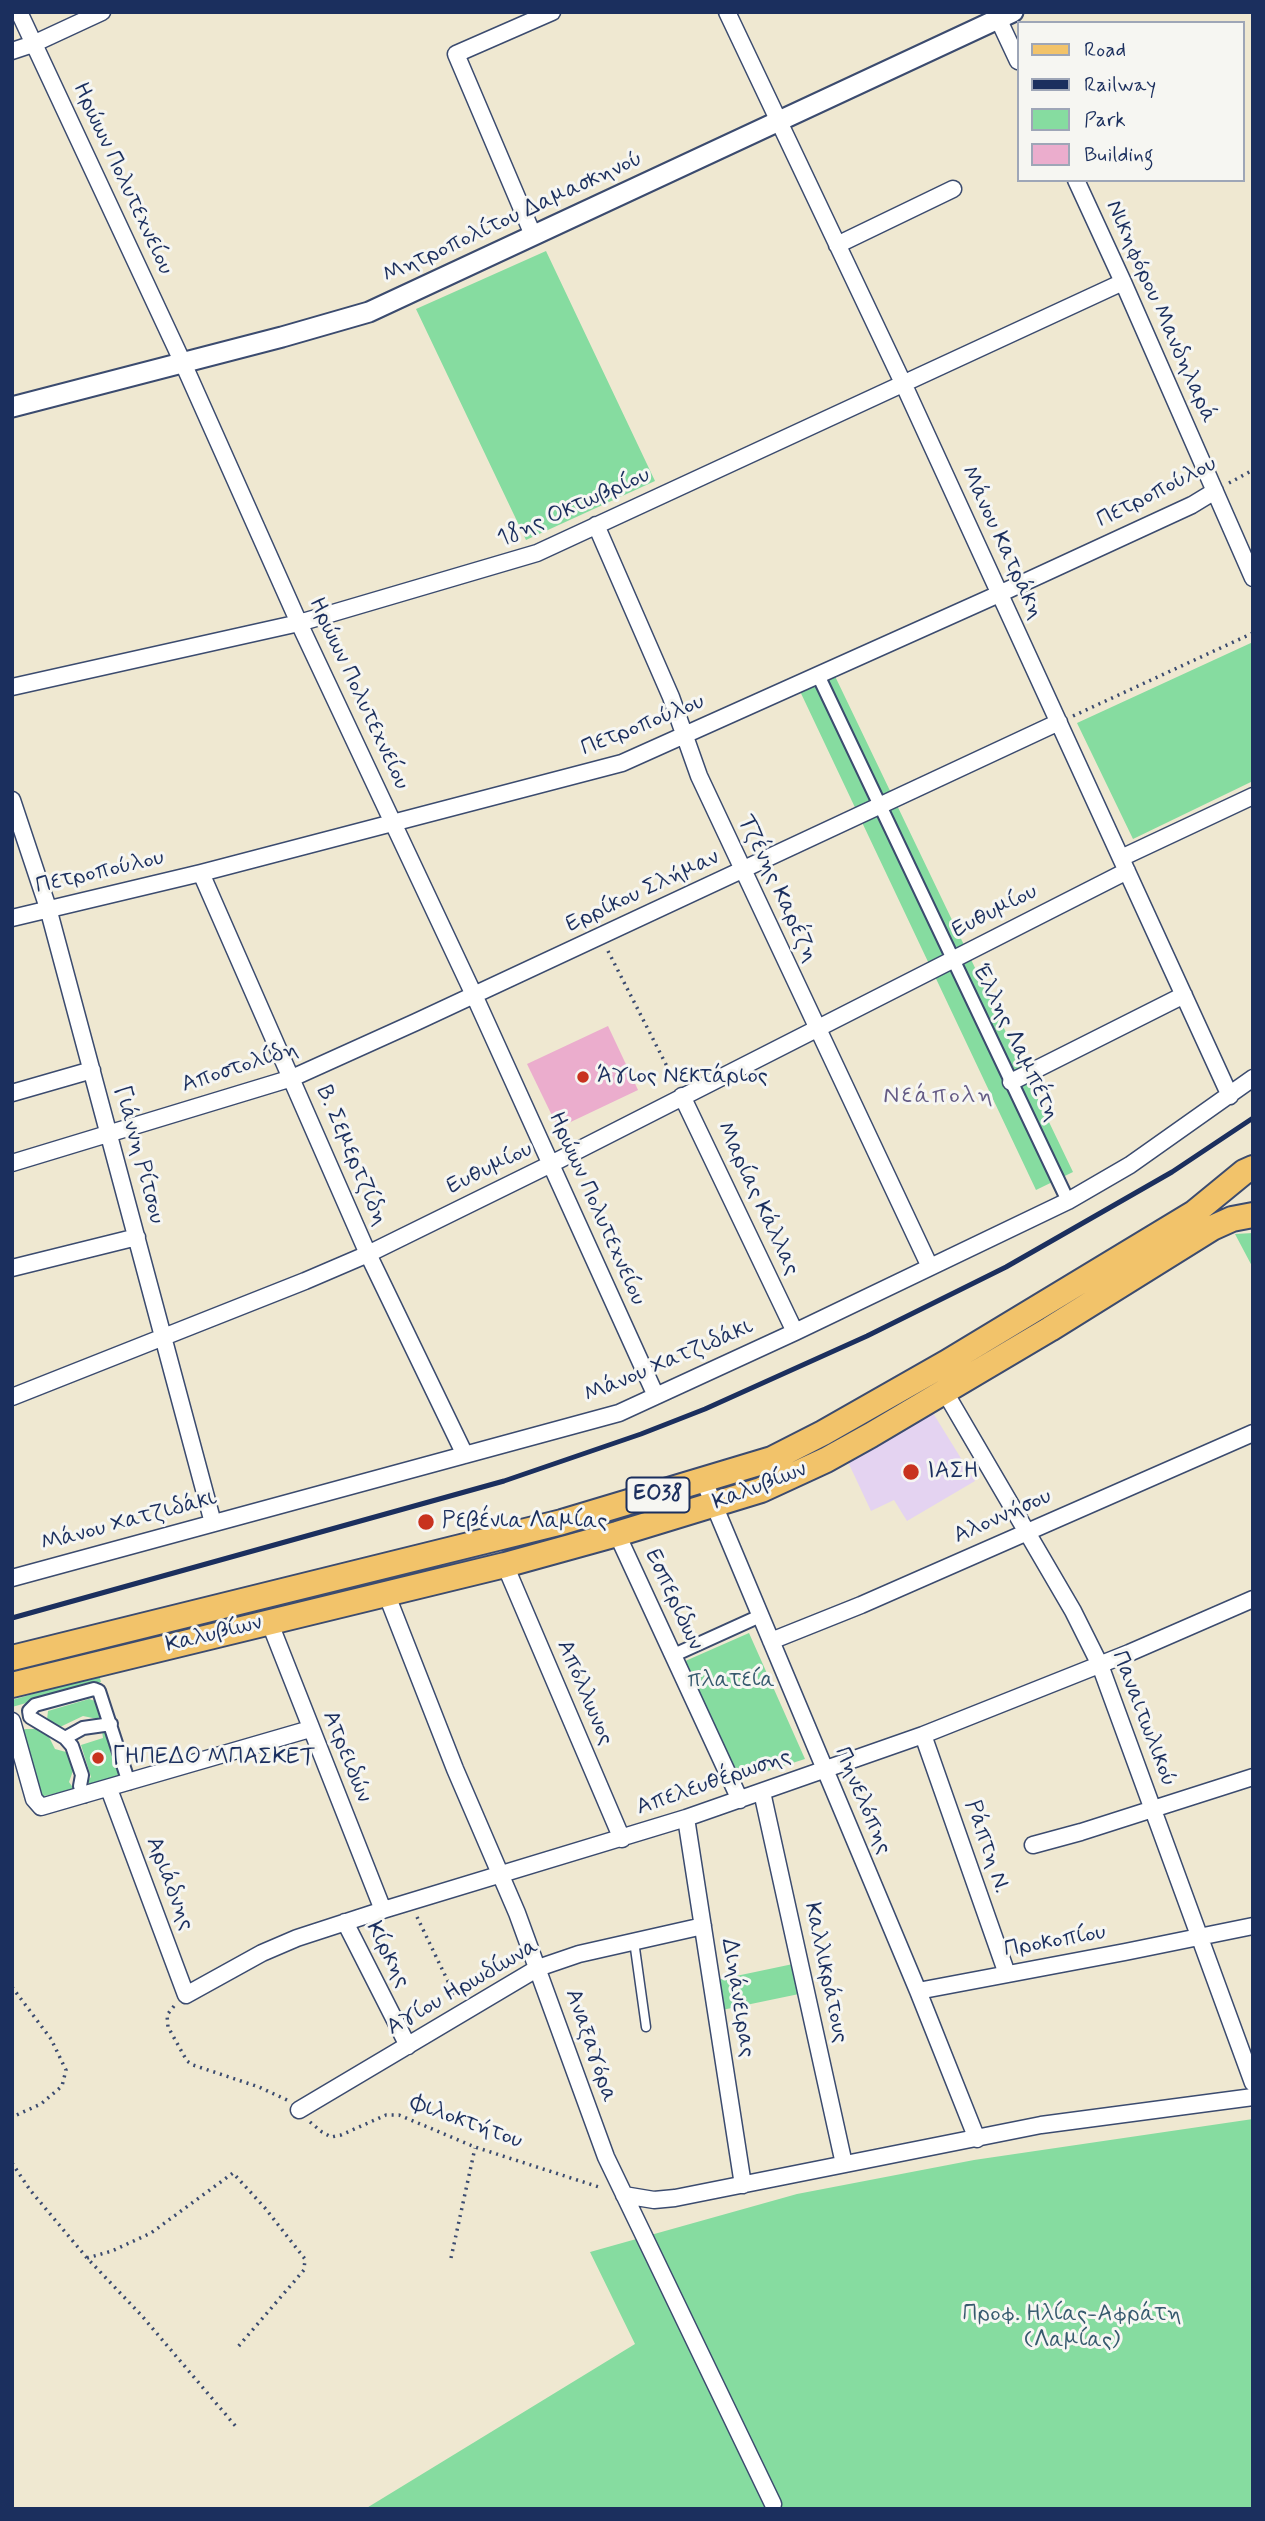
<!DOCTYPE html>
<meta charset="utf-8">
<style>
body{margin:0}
#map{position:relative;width:1265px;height:2521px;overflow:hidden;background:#efe8d1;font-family:Mynerve,sans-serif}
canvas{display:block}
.frame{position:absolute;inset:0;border:14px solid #1b2f5e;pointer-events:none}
.legend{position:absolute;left:1017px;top:21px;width:228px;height:161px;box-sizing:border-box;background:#f6f6f2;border:2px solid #9ea6b7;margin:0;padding:9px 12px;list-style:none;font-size:21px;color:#1b2f5e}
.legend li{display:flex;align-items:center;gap:14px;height:35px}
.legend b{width:35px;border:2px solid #9ea6b7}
</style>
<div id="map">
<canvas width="1265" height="2521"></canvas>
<div class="frame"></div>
<ul class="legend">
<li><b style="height:9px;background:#f2c36a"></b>Road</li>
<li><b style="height:9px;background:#1b2f5e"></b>Railway</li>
<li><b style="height:19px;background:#86dca0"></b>Park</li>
<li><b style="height:19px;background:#ebadcd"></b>Building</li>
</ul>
</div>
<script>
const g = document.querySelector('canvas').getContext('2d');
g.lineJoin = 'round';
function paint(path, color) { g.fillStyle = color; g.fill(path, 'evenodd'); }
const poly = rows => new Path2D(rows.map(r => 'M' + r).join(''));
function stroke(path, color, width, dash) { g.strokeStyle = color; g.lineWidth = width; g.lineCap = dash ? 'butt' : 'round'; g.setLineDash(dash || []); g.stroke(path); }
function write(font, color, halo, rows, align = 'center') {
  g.font = font + ' Mynerve,sans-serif'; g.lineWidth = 6; g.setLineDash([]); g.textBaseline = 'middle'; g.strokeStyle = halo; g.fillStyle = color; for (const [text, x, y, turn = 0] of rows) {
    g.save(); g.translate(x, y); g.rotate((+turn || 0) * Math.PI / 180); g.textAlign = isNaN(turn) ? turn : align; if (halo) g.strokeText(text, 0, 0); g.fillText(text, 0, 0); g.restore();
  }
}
paint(poly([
 [933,1413,975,1481,907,1521,894,1500,871,1511,848,1462]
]), '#e4d3f1');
paint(poly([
 [546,251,655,481,526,540,416,309],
 [1253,642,1253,781,1133,839,1077,723],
 [833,672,1073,1172,1036,1190,798,687],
 [1253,1233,1253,1268,1235,1234],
 [749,1633,805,1759,739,1780,683,1662],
 [99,1675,101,1682,12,1707,12,1700],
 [89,1699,98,1702,102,1720,83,1716,60,1727,54,1726,47,1720,48,1711],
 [105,1727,122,1775,89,1785,88,1780,91,1777,81,1745,103,1738,102,1731],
 [26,1729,39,1729,47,1733,55,1749,66,1752,71,1757,74,1768,69,1782,74,1789,40,1797,22,1730],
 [793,1964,799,1994,722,2010,717,1980],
 [1253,2119,1253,2509,365,2509,635,2344,590,2252,797,2194,974,2160]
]), '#86dca0');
paint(poly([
 [608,1026,638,1090,558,1128,527,1064]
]), '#ebadcd');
const service = poly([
 [634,1941,646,2027]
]);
const pedestrian = poly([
 [818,675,1068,1201],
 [674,1655,760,1616],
 [65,1738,83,1728,111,1724],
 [84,1796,80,1786,82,1775,72,1746,65,1738,30,1717,29,1711,35,1705,94,1689,99,1691,129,1783]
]);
const minor = poly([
 [19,12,183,363,299,623,474,995,656,1396],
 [727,12,903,383,1230,1096],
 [995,12,1018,61],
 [12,51,33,44,102,12],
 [1076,180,1123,282,1253,578],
 [533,235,456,54,552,12],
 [837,245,953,189],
 [596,525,671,697,699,776,930,1267],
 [12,687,299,623,537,553,1123,282],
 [12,800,48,908,213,1523],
 [1121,858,1253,796],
 [201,873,368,1254,465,1455],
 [12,918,201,873,622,763,999,594,1192,505,1215,491],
 [1011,1082,1184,995],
 [12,1093,92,1070],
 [682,1096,795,1332],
 [12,1163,292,1078,416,1022,1059,722],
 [12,1268,137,1237],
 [945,1392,1073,1611,1100,1665,1253,2083],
 [12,1397,305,1281,368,1254,551,1164,1127,871],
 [704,1481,918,1991,977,2139],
 [617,1534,740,1800],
 [505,1565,622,1839],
 [12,1578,619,1413,795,1332,1068,1201,1130,1165,1253,1078],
 [386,1593,455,1769,517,1913,606,2157,773,2504],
 [269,1621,383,1910],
 [771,1641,861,1605,1253,1433],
 [12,1721,34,1799,41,1807,310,1729],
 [923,1735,1007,1974],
 [109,1789,186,1995,262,1953,297,1938,383,1910,686,1818,923,1735,1129,1653,1253,1599],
 [762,1792,844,2164],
 [686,1818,743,2185],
 [1033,1845,1081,1832,1253,1777],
 [345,1922,408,2046],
 [918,1991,1125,1952,1253,1926],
 [299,2110,538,1968,579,1954,703,1926],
 [624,2195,654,2200,675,2198,1041,2125,1253,2097]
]);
const tertiary = poly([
 [12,407,282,337,369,312,1013,12]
]);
const primary = poly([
 [12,1658,562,1522,772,1459,823,1433,946,1363,1194,1213,1244,1172,1253,1168],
 [12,1685,505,1565,617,1534,761,1490,826,1460,871,1435,1050,1329,1212,1228,1232,1219,1253,1215]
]);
stroke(service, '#3b4b6f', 11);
stroke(pedestrian, '#3b4b6f', 16);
stroke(minor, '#3b4b6f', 19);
stroke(tertiary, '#3b4b6f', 23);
stroke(primary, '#3b4b6f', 28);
stroke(poly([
 [1229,483,1253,470],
 [1073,716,1253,633],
 [608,951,675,1082],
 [417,1917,456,1998],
 [12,1987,51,2039,66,2070,62,2086,41,2104,12,2117],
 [174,2006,167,2015,168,2027,187,2061,193,2065,259,2087,287,2100],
 [310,2122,322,2132,331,2137,341,2135,386,2115,399,2115,475,2147,602,2188],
 [12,2163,30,2190,87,2258,142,2316,238,2429],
 [87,2258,112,2251,151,2233,233,2173,265,2208,305,2259,304,2270,237,2348],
 [451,2258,475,2148]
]), '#3b4b6f', 3.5, [2, 5]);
stroke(service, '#fff', 8);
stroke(pedestrian, '#fff', 12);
stroke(minor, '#fff', 16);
stroke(tertiary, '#fff', 19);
stroke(primary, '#f2c36a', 24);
stroke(poly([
 [12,1618,504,1481,641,1434,705,1409,867,1336,1006,1267,1172,1172,1253,1118]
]), '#1b2f5e', 5);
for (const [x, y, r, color] of [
 [583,1077,7,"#c8321e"],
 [911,1472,9,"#c8321e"],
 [426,1522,9,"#c8321e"],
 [98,1758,7,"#c8321e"]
]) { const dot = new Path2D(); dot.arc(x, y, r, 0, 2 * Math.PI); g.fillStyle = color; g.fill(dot); stroke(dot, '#f6f6f2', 2.5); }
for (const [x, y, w] of [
 [658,1495,63]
]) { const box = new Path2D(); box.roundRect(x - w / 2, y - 17.5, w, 35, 5); g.fillStyle = '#f6f6f2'; g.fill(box); stroke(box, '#1b2f5e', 2); }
write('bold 21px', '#1b2f5e', null, [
 ["ΕΟ38",658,1495]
]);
write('23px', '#1b2f5e', '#f6f6f2', [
 ["Ηρώων Πολυτεχνείου",122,179,65],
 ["Μητροπολίτου Δαμασκηνού",513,218,-25],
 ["Νικηφόρου Μανδηλαρά",1160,312,66],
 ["Πετροπούλου",1157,493,-27],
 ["18ης Οκτωβρίου",574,508,-24],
 ["Μάνου Κατράκη",1001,543,65],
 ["Ηρώων Πολυτεχνείου",358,694,65],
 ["Πετροπούλου",643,726,-22],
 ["Πετροπούλου",100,873,-13],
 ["Τζένης Καρέζη",777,889,65],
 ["Ερρίκου Σλήμαν",643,892,-25],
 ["Ευθυμίου",995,912,-27],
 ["Έλλης Λαμπέτη",1015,1043,64],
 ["Αποστολίδη",240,1068,-18],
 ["Γιάννη Ρίτσου",138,1155,75],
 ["Β. Σεμερτζίδη",351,1156,67],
 ["Ευθυμίου",490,1169,-26],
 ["Μαρίας Κάλλας",757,1199,65],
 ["Ηρώων Πολυτεχνείου",596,1209,66],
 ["Μάνου Χατζιδάκι",669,1362,-23],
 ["Καλυβίων",760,1487,-21],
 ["Αλοννήσου",1003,1517,-24],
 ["Μάνου Χατζιδάκι",129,1522,-15],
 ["Εσπερίδων",673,1600,65],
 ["Καλυβίων",214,1635,-14],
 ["Απόλλωνος",584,1693,67],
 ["Παναιτωλικού",1143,1719,69],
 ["Ατρειδών",346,1757,68],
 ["Απελευθέρωσης",714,1783,-19],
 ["Πηνελόπης",862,1801,67],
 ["Ράπτη Ν.",986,1847,71],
 ["Αριάδνης",169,1884,69],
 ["Προκοπίου",1055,1942,-10],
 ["Κίρκης",387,1955,63],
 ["Καλλικράτους",825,1973,78],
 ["Αγίου Ηρωδίωνα",463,1988,-30],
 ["Διηάνειρας",737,1998,81],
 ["Αναξαγόρα",590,2046,71],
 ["Φιλοκτήτου",466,2123,20]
]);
write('23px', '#1b2f5e', '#f6f6f2', [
 ["Άγιος Νεκτάριος",597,1077],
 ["ΙΑΣΗ",927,1472],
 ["Ρεβένια Λαμίας",442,1522],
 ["ΓΗΠΕΔΟ ΜΠΑΣΚΕΤ",112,1758]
], 'left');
write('23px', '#365a6e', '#f6f6f2', [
 ["πλατεία",731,1681],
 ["Προφ. Ηλίας-Αφράτη",1072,2315],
 ["(Λαμίας)",1072,2341]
]);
g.letterSpacing = '2px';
write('24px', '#645b85', '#f6f6f2', [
 ["Νεάπολη",939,1097]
]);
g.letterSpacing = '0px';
</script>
